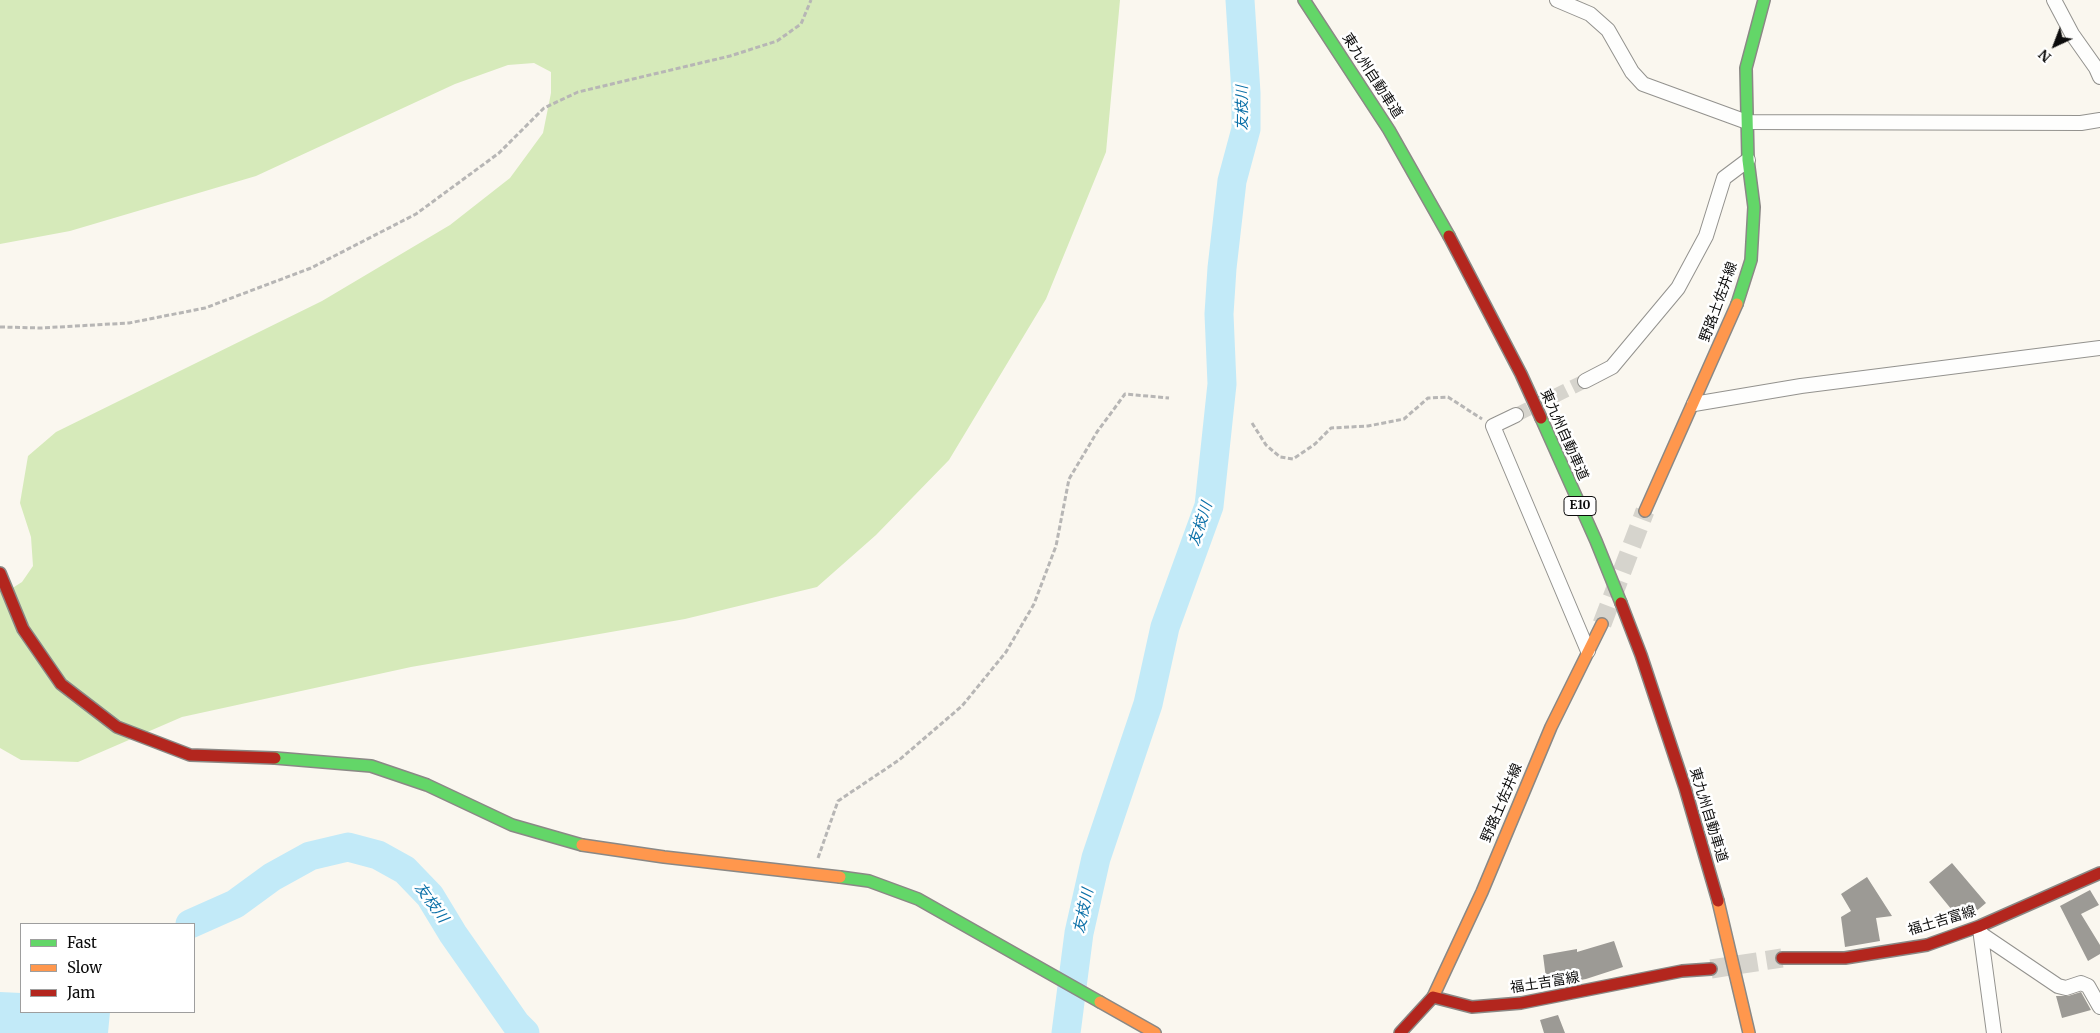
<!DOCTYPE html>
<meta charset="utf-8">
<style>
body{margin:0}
#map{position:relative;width:2100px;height:1033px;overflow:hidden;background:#faf7ef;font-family:Merriweather,serif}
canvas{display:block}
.legend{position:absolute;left:20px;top:923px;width:175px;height:90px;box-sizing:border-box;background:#fff;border:1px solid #9e9e9e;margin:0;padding:6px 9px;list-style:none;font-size:15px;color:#0c0c0c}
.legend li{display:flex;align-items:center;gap:10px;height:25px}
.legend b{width:25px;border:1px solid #9e9e9e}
.north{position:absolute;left:2030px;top:20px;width:50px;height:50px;-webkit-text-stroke:4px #fff;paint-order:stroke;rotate:223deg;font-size:14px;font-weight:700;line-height:20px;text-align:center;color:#0c0c0c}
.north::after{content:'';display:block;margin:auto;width:18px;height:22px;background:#0c0c0c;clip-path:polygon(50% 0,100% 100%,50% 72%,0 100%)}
</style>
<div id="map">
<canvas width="2100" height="1033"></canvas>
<ul class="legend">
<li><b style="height:6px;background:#63d668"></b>Fast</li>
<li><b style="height:6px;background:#ff974d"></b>Slow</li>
<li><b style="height:6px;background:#b3261e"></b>Jam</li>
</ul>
<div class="north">N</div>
</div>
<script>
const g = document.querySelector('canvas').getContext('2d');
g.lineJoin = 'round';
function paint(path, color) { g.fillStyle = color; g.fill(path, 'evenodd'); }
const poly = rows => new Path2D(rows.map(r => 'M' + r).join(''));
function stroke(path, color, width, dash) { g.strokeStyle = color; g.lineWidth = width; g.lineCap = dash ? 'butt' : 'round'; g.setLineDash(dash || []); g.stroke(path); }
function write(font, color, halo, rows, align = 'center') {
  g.font = font + ' Merriweather,"Noto Sans JP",serif'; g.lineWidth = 5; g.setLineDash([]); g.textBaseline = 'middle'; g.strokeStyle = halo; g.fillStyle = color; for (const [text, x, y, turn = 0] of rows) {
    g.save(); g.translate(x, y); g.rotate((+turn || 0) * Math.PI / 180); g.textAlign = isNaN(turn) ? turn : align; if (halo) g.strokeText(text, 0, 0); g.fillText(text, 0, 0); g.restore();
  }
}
paint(poly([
 [0,0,1120,0,1106,152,1046,299,949,460,876,535,817,587,685,619,411,667,182,717,78,762,21,760,0,748,0,592,3,594,22,582,33,566,31,537,20,503,28,456,56,432,322,301,450,225,510,178,543,133,551,93,551,72,534,63,508,65,455,84,256,176,70,231,0,244]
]), '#d6eaba');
paint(poly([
 [0,992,21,993,21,1012,110,1012,108,1033,0,1033]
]), '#c2eaf8');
stroke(poly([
 [190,924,235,904,272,877,310,856,348,847,378,855,405,870,430,896,453,934,516,1024,525,1033],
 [1066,1033,1079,933,1096,858,1148,704,1165,627,1209,506,1222,384,1219,314,1222,268,1232,181,1246,129,1246,93,1240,0]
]), '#c2eaf8', 29);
paint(poly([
 [1952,863,1986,903,1968,918,1961,921,1929,882],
 [1867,877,1892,916,1876,918,1880,941,1845,947,1841,917,1851,911,1841,894],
 [2090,890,2099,905,2081,914,2100,945,2100,954,2088,961,2060,906],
 [1614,941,1623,967,1586,979,1547,986,1543,955,1577,949,1577,952],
 [2081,992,2091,1010,2062,1018,2056,996,2068,996],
 [1558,1015,1565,1033,1544,1033,1540,1020]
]), '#9c9a95');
stroke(poly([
 [1516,415,1585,381]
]), '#d6d4cd', 14, [14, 7]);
stroke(poly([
 [1602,624,1645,511],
 [1711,969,1782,958]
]), '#d6d4cd', 19, [19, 9]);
const street = poly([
 [1557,0,1590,14,1608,30,1632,72,1643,84,1747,122,2081,123,2100,120],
 [2054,0,2072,34,2096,68,2100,77],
 [1585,381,1612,367,1678,288,1706,236,1724,178,1748,160],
 [1694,404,1801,386,2100,348],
 [1516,415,1493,426,1588,651],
 [1980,929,1994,1033],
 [1981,934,2058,986,2066,988,2081,983,2088,986,2100,1007]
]);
const fast = poly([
 [1304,0,1389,130,1449,236],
 [1737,304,1751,260,1754,207,1748,160,1746,68,1764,0],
 [1541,418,1596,541,1621,603],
 [275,758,371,766,427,785,512,825,582,845],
 [840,877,869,881,918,899,1100,1002]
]);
const slow = poly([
 [1645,511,1737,304],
 [582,845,664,857,840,877],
 [1718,901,1749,1033],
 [1433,997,1482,892,1551,727,1602,624],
 [1100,1002,1155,1033]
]);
const jam = poly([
 [1449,236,1521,374,1541,418],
 [0,573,23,629,61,684,117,727,190,755,275,758],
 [1621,603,1641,655,1685,788,1718,901],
 [1782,958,1845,958,1927,945,1980,926,2100,873],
 [1400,1033,1433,997,1472,1007,1521,1003,1682,971,1711,969]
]);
stroke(street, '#93928e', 16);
stroke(fast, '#8a8885', 14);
stroke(slow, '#8a8885', 14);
stroke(jam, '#8a8885', 14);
stroke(poly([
 [0,327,41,328,129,323,205,308,311,268,416,214,499,153,544,108,578,92,730,56,777,41,801,24,811,0],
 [1252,423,1266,445,1280,457,1293,459,1315,444,1331,428,1368,426,1404,419,1428,398,1448,397,1482,419],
 [818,858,838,801,899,760,962,706,1006,652,1034,604,1056,546,1069,479,1097,432,1125,394,1169,398]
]), '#b7b6b5', 3, [5, 2.5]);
stroke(street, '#fefefd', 14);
stroke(fast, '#63d668', 11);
stroke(slow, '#ff974d', 11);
stroke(jam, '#b3261e', 11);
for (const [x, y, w] of [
 [1580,506,32]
]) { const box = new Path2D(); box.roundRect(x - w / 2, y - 9.5, w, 19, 4); g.fillStyle = '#fff'; g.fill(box); stroke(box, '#0c0c0c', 1); }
write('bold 12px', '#0c0c0c', null, [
 ["E10",1580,506]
]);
write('14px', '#0c0c0c', '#fff', [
 ["東九州自動車道",1372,76,57],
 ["野路土佐井線",1719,302,-70],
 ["東九州自動車道",1564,435,66],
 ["野路土佐井線",1502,803,-67],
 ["東九州自動車道",1708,815,73],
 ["福土吉富線",1942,921,-17],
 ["福土吉富線",1545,983,-9]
]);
write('italic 15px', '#0b70a8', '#fff', [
 ["友枝川",1243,108,-90],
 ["友枝川",1201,524,-72],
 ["友枝川",431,903,54],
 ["友枝川",1084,911,-78]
]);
</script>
